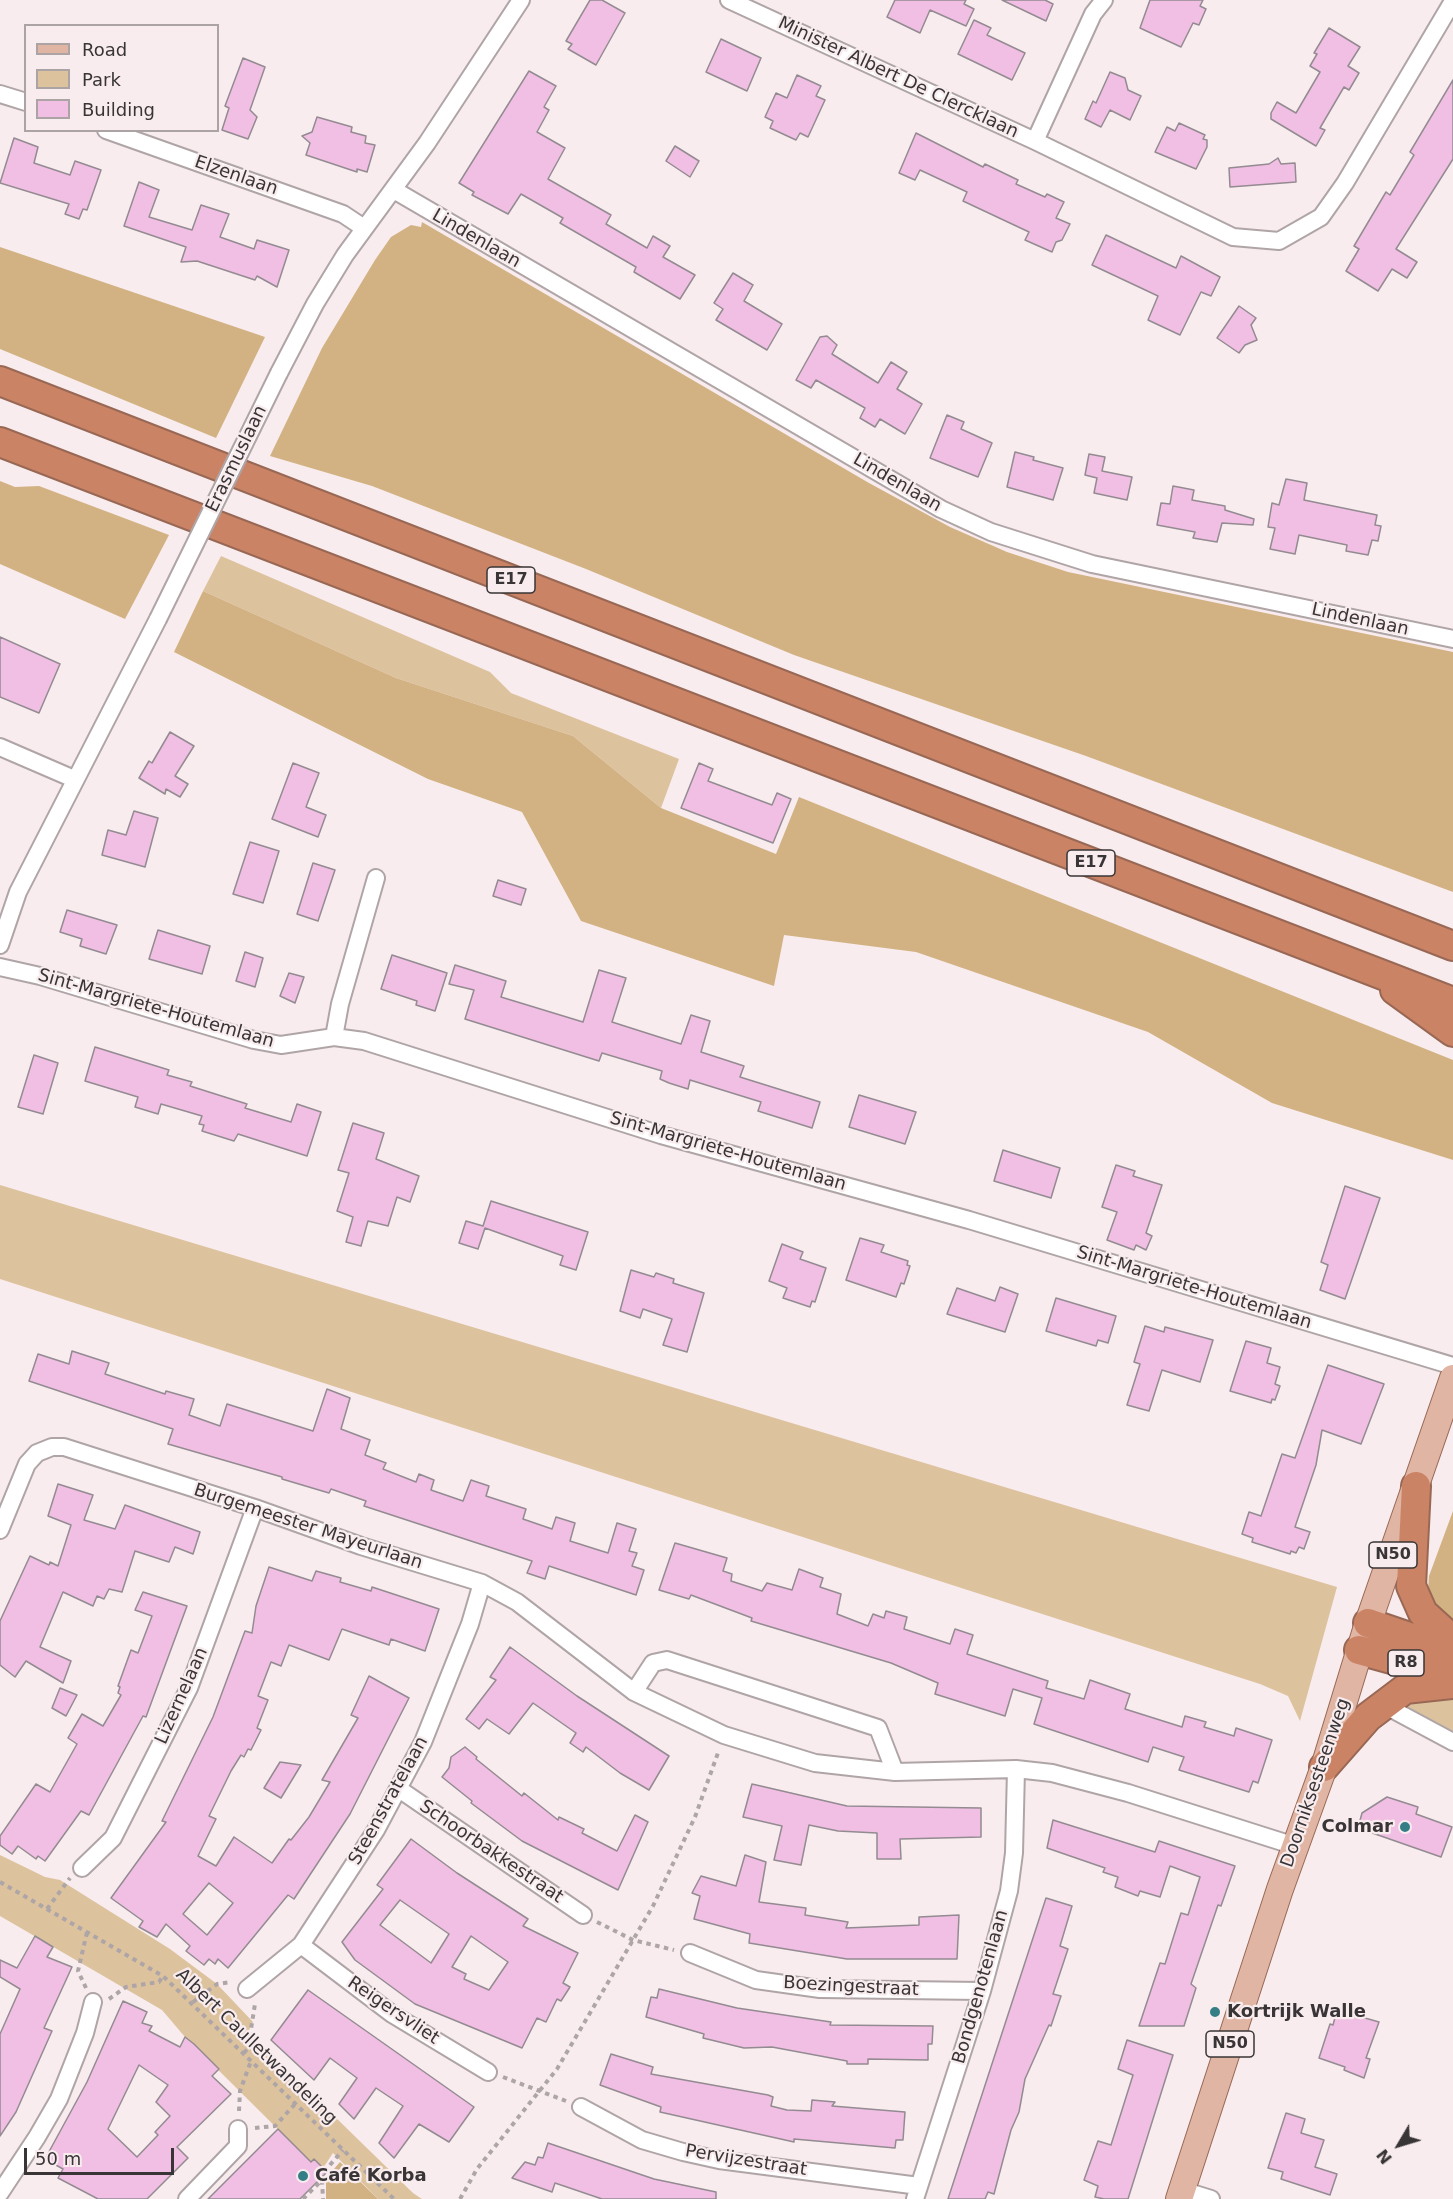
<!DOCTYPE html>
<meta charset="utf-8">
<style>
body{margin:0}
#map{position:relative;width:1453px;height:2199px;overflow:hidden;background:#f8ecee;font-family:"DejaVu Sans",sans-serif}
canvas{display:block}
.legend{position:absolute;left:24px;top:24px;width:195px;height:108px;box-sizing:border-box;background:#f8ecee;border:2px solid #aca3a4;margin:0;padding:8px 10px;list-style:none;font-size:18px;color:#393536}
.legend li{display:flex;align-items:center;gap:12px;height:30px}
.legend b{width:30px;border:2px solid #aca3a4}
.north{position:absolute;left:1369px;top:2115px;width:60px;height:60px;-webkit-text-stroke:4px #f8ecee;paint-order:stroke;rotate:232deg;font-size:16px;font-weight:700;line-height:24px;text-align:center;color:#393536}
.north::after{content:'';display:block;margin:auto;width:21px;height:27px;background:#393536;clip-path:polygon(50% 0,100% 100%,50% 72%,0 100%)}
.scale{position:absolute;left:24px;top:2148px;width:150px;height:27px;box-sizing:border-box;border:3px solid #393536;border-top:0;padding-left:8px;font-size:18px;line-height:21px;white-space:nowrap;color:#393536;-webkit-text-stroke:4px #f8ecee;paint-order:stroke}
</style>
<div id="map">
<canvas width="1453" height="2199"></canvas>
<ul class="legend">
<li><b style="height:8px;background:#e0b5a3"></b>Road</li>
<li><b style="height:16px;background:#ddc29e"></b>Park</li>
<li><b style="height:16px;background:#f1bfe3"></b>Building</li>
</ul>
<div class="north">N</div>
<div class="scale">50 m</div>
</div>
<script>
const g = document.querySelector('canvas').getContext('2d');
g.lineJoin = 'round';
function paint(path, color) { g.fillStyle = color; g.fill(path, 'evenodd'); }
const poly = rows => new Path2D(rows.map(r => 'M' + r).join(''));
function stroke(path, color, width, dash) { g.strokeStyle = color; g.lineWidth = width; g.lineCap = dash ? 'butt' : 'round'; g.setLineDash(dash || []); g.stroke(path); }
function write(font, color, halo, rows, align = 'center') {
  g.font = font + ' "DejaVu Sans",sans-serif'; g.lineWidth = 4.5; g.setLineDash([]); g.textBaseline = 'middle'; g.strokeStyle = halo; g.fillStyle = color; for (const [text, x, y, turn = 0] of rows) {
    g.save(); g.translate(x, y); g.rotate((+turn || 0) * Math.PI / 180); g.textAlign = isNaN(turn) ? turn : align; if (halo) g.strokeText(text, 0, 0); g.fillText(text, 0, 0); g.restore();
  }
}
paint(poly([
 [221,556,490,672,511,693,679,759,661,808,573,736,396,678,203,591],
 [0,1185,1337,1587,1300,1721,1288,1696,1260,1684,0,1279],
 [1453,1696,1453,1736,1410,1711,1408,1705,1413,1701],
 [0,1855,45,1877,60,1880,170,1949,217,1984,253,2022,248,2032,413,2193,422,2199,378,2199,333,2153,323,2168,311,2162,185,2037,162,2010,0,1916]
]), '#ddc29e');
paint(poly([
 [422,222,869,483,950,527,1007,552,1068,572,1453,652,1453,892,1086,756,794,655,586,569,372,486,270,456,322,348,375,260,391,237,411,225,421,227],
 [0,247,265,337,216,438,0,349],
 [0,481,15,487,39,486,169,535,125,619,0,564],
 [203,591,396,678,573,736,661,808,776,854,799,797,1453,1060,1453,1160,1272,1103,1148,1032,916,952,784,935,774,986,581,921,522,812,428,779,174,652],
 [1453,1511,1453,1621,1433,1602,1428,1590,1429,1576],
 [340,2162,378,2199,326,2199,326,2178]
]), '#d2b283');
const building = poly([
 [590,0,602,0,625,13,596,65,568,49,572,44,566,41,590,0],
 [895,0,966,0,964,4,974,9,966,26,930,10,920,33,887,17,895,0],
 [1002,0,1045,0,1053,4,1046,21,1002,0],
 [1150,0,1203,0,1200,6,1206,9,1199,25,1193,23,1181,47,1140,28,1150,0],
 [974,20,991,28,987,35,1025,53,1012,80,958,54,974,20],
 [1329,28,1360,47,1348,66,1359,73,1349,90,1344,87,1320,128,1325,130,1316,146,1271,119,1271,113,1277,102,1296,113,1320,72,1310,66,1317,54,1314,53,1329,28],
 [721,39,761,58,747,91,706,72,721,39],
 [243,58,265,67,250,110,257,117,248,139,222,130,229,108,225,106,243,58],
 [529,71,556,86,544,107,549,110,537,132,565,148,548,179,611,215,606,224,647,248,653,236,670,246,663,257,695,275,680,299,634,272,636,267,560,223,563,218,521,194,508,214,472,195,474,192,459,183,529,71],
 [1110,72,1125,78,1128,90,1141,96,1130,120,1110,110,1101,127,1085,119,1093,101,1096,103,1110,72],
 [797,75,821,86,816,96,825,100,808,137,800,133,796,140,770,128,773,121,765,117,776,93,787,98,797,75],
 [1453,80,1453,159,1396,249,1417,262,1407,278,1392,269,1378,291,1346,271,1359,249,1354,246,1386,192,1390,195,1414,155,1410,152,1453,80],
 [317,117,352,127,351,132,366,136,365,143,375,145,367,172,357,169,357,172,306,155,310,143,302,136,312,132,317,117],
 [1179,123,1205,135,1203,139,1207,140,1207,147,1196,169,1155,152,1167,127,1175,131,1179,123],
 [916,133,983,167,985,164,1018,180,1016,184,1045,197,1047,194,1064,202,1056,218,1070,224,1062,240,1056,242,1052,252,1025,240,1029,232,963,201,967,192,920,170,915,180,899,173,916,133],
 [14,138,38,147,34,163,70,175,75,161,101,170,87,210,83,209,79,219,65,214,69,204,0,183,14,138],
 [675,146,699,161,690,177,666,161,675,146],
 [1278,158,1281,164,1295,163,1296,182,1230,187,1229,168,1269,164,1278,158],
 [139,182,159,190,149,217,192,230,201,205,229,214,220,237,254,249,257,240,289,250,277,287,257,276,255,280,197,261,181,262,186,247,124,226,139,182],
 [1106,235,1176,268,1181,256,1220,277,1211,296,1201,292,1180,335,1148,320,1158,296,1092,265,1106,235],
 [733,273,753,285,744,301,782,324,767,350,716,320,723,309,714,303,733,273],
 [1239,306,1256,318,1251,325,1257,340,1245,345,1239,353,1217,338,1239,306],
 [827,336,837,345,832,354,878,383,891,362,907,372,897,389,922,404,905,434,880,419,875,427,860,418,865,408,816,380,811,388,796,380,820,337,827,336],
 [947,415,964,422,961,429,992,443,978,477,930,458,947,415],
 [1015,452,1034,457,1033,460,1063,468,1053,500,1007,487,1015,452],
 [1089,454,1105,457,1102,471,1132,477,1127,500,1094,493,1097,478,1085,475,1089,454],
 [1286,479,1307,483,1304,500,1377,515,1375,525,1381,526,1378,541,1372,540,1368,555,1346,551,1347,545,1299,535,1295,554,1270,549,1275,528,1268,527,1272,503,1279,505,1286,479],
 [1173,486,1194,490,1192,500,1225,506,1225,510,1254,519,1253,525,1222,523,1217,542,1193,538,1195,532,1157,525,1161,503,1170,504,1173,486],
 [0,637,60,664,39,713,0,697,0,637],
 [170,732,194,746,175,776,188,784,180,797,166,789,165,794,139,778,149,761,152,763,170,732],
 [293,763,319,773,306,807,326,815,318,837,272,819,293,763],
 [699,763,713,769,708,781,772,805,777,793,791,799,773,843,681,808,699,763],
 [134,811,158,818,145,867,102,855,108,830,126,835,134,811],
 [250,842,279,851,263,903,233,894,250,842],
 [313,863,335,870,318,921,297,914,313,863],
 [498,880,526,889,521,905,493,896,498,880],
 [67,910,117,925,106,954,80,946,82,939,60,932,67,910],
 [158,930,210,946,202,974,149,959,158,930],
 [245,952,263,958,255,987,236,981,245,952],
 [392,955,447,973,435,1011,416,1005,417,1001,381,989,392,955],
 [455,965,506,981,501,997,583,1022,599,970,626,978,612,1022,681,1044,691,1015,710,1021,701,1052,744,1066,740,1077,820,1102,812,1128,758,1111,761,1102,690,1080,688,1089,669,1083,660,1079,662,1071,602,1053,599,1061,465,1019,474,990,449,984,455,965],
 [289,973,304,977,295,1003,280,996,289,973],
 [95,1047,169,1070,167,1075,192,1082,190,1086,247,1104,245,1108,291,1122,297,1104,321,1112,307,1156,238,1134,234,1141,202,1131,204,1125,199,1124,202,1116,161,1104,158,1114,135,1107,138,1097,85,1081,95,1047],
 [34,1055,58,1063,43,1114,18,1107,34,1055],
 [859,1095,916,1112,905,1144,849,1127,859,1095],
 [353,1123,384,1133,376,1159,419,1176,410,1202,397,1197,388,1226,368,1221,361,1246,346,1242,353,1217,337,1211,349,1173,338,1170,353,1123],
 [1003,1150,1060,1168,1051,1198,994,1181,1003,1150],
 [1116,1165,1135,1171,1133,1176,1162,1185,1146,1233,1152,1236,1146,1250,1136,1245,1134,1250,1107,1240,1117,1212,1102,1207,1116,1165],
 [1345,1186,1380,1198,1345,1299,1320,1290,1328,1265,1321,1262,1345,1186],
 [491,1201,588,1232,576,1270,560,1265,563,1256,485,1228,478,1249,459,1243,466,1221,483,1226,491,1201],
 [860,1238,884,1245,881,1252,908,1261,907,1265,910,1266,904,1284,901,1283,896,1297,846,1280,860,1238],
 [782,1244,803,1252,800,1259,826,1268,815,1302,812,1301,810,1307,783,1298,787,1288,769,1281,782,1244],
 [631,1270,654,1277,656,1273,674,1279,673,1283,704,1293,687,1352,663,1345,672,1319,643,1309,640,1318,620,1311,631,1270],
 [1000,1287,1018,1294,1005,1332,947,1314,957,1288,995,1301,1000,1287],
 [1056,1298,1116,1316,1108,1343,1098,1340,1096,1346,1046,1331,1056,1298],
 [1145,1326,1164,1332,1165,1327,1213,1340,1200,1382,1162,1370,1149,1411,1127,1405,1140,1364,1134,1362,1145,1326],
 [1246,1341,1271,1348,1267,1363,1280,1367,1275,1384,1280,1386,1275,1400,1272,1399,1271,1403,1230,1391,1246,1341],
 [72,1351,109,1363,105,1374,165,1394,166,1391,194,1399,189,1415,220,1426,227,1404,313,1431,327,1389,350,1398,341,1429,370,1440,365,1455,386,1463,383,1469,416,1482,419,1474,434,1480,431,1490,463,1501,471,1480,489,1486,486,1496,526,1509,523,1519,552,1529,556,1517,575,1523,570,1541,608,1553,617,1523,636,1529,629,1551,637,1553,632,1566,644,1570,636,1595,549,1566,545,1579,527,1573,532,1561,364,1506,366,1501,331,1489,329,1493,282,1479,282,1477,168,1444,173,1429,29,1381,38,1354,69,1364,72,1351],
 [1328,1365,1384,1384,1361,1444,1322,1430,1316,1465,1295,1527,1310,1532,1304,1549,1299,1547,1296,1553,1291,1551,1290,1554,1252,1542,1253,1538,1242,1534,1249,1512,1261,1516,1282,1454,1295,1458,1328,1365],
 [58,1484,93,1495,84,1520,115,1529,125,1505,200,1532,193,1554,175,1547,169,1562,135,1551,122,1592,109,1589,104,1599,97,1596,93,1606,63,1592,40,1647,71,1661,63,1683,26,1661,15,1677,0,1665,0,1621,30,1556,49,1565,50,1562,58,1566,71,1525,48,1516,58,1484],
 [675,1543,727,1558,723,1571,732,1574,731,1581,762,1591,767,1583,792,1590,799,1569,823,1578,820,1587,841,1594,837,1614,868,1626,873,1614,884,1618,886,1611,907,1617,904,1629,950,1644,955,1629,973,1635,967,1654,1048,1681,1046,1688,1084,1699,1090,1680,1130,1694,1125,1709,1182,1727,1185,1716,1206,1722,1204,1727,1234,1736,1236,1728,1272,1740,1258,1783,1253,1781,1249,1792,1179,1770,1184,1757,1153,1747,1148,1762,1034,1724,1042,1698,1013,1689,1005,1716,935,1694,938,1683,891,1663,751,1621,752,1618,691,1595,689,1599,659,1590,675,1543],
 [269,1567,312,1581,316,1571,341,1578,340,1582,371,1591,372,1587,439,1609,425,1651,391,1639,389,1645,342,1629,329,1660,289,1645,281,1666,271,1662,258,1696,268,1700,257,1728,261,1730,251,1750,248,1749,244,1757,241,1755,231,1771,209,1816,216,1819,198,1856,216,1866,234,1837,272,1863,289,1839,291,1840,309,1817,330,1782,322,1780,358,1718,351,1715,369,1676,409,1698,350,1814,294,1899,288,1895,228,1968,218,1959,215,1964,209,1959,204,1965,186,1951,190,1946,166,1924,157,1937,139,1927,143,1921,111,1898,166,1822,162,1821,213,1717,245,1631,252,1633,256,1606,269,1567],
 [209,1883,233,1903,207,1935,183,1914,209,1883],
 [143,1592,187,1606,146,1717,143,1716,89,1815,81,1811,45,1861,38,1856,36,1859,18,1846,12,1854,0,1845,0,1836,36,1784,50,1792,77,1744,68,1738,82,1714,103,1726,121,1695,118,1693,120,1687,118,1686,131,1650,138,1653,152,1616,135,1610,143,1592],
 [510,1647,577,1696,669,1756,649,1790,620,1773,586,1747,583,1752,570,1743,576,1733,533,1703,509,1734,487,1719,479,1729,466,1719,496,1680,490,1677,510,1647],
 [60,1688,77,1695,66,1716,52,1708,60,1688],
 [465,1747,477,1757,476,1759,522,1796,524,1793,558,1820,559,1817,584,1829,582,1833,617,1851,635,1815,648,1822,618,1890,522,1841,471,1803,472,1801,442,1777,449,1768,451,1757,465,1747],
 [280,1762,301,1765,281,1798,264,1788,280,1762],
 [752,1784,847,1806,981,1808,981,1837,900,1839,901,1859,877,1859,877,1833,838,1831,809,1825,801,1865,774,1860,782,1826,743,1817,752,1784],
 [1387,1797,1418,1807,1416,1814,1452,1827,1441,1857,1358,1828,1362,1813,1387,1797],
 [1053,1820,1155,1852,1159,1841,1235,1866,1221,1906,1218,1905,1191,1984,1196,1988,1184,2026,1139,2026,1160,1963,1165,1964,1181,1913,1188,1915,1200,1877,1170,1866,1160,1897,1140,1891,1138,1896,1115,1887,1118,1877,1103,1872,1105,1868,1047,1848,1053,1820],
 [411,1839,457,1873,528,1919,523,1926,578,1953,563,1983,570,1987,561,2001,557,1999,546,2022,537,2018,522,2048,415,2004,355,1960,342,1942,383,1889,377,1885,411,1839],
 [400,1900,449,1934,431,1963,380,1925,400,1900],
 [471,1936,508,1962,489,1990,464,1979,466,1974,452,1967,471,1936],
 [745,1855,766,1862,759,1902,806,1908,805,1915,848,1922,846,1928,919,1925,919,1917,959,1915,957,1959,847,1959,749,1943,750,1934,694,1919,700,1896,692,1893,701,1876,736,1886,745,1855],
 [1046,1898,1072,1906,1060,1946,1068,1949,1053,1994,1061,1996,1051,2026,1049,2025,1025,2079,1019,2112,1011,2130,994,2194,988,2192,985,2199,948,2199,1046,1898],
 [35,1936,53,1947,47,1957,72,1967,44,2028,52,2031,16,2112,0,2136,0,2034,20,1989,0,1977,0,1960,17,1968,35,1936],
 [659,1989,737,2008,831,2022,830,2025,933,2026,932,2044,928,2044,928,2060,868,2059,868,2064,847,2064,847,2061,772,2047,744,2048,703,2038,704,2034,646,2017,651,1997,657,1998,659,1989],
 [308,1990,474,2107,449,2142,419,2124,394,2158,379,2143,403,2106,376,2088,354,2119,339,2104,357,2078,330,2058,314,2080,271,2040,308,1990],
 [123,2001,147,2012,142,2023,152,2026,149,2031,180,2047,185,2037,194,2044,219,2069,212,2076,231,2094,177,2147,188,2158,147,2199,98,2199,58,2178,63,2169,45,2159,87,2082,123,2001],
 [139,2065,168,2085,156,2102,170,2116,155,2132,158,2135,137,2157,108,2129,139,2065],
 [1337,2010,1379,2022,1366,2058,1370,2059,1364,2078,1344,2070,1345,2067,1319,2058,1330,2024,1333,2025,1337,2010],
 [1127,2040,1173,2055,1128,2199,1104,2199,1095,2197,1098,2186,1084,2180,1098,2141,1111,2145,1133,2075,1118,2069,1127,2040],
 [611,2054,653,2067,651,2074,768,2095,773,2097,771,2106,787,2110,811,2111,812,2100,835,2102,832,2106,905,2112,903,2140,896,2140,895,2148,794,2139,794,2142,660,2112,661,2107,600,2085,611,2054],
 [1286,2113,1305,2119,1301,2133,1324,2140,1315,2167,1337,2174,1330,2195,1281,2179,1283,2172,1268,2168,1286,2113],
 [278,2129,311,2162,314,2159,327,2172,300,2199,208,2199,278,2129],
 [548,2143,654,2179,716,2192,716,2199,602,2199,555,2183,552,2192,512,2178,525,2162,535,2165,538,2157,543,2158,548,2143]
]);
paint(building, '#f1bfe3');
stroke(building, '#938b91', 1.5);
const minor = poly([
 [729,0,1035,141,1233,237,1279,241,1321,217,1345,183,1453,1],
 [0,94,26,102],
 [106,130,343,214,364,228],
 [1035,141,1093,14,1104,0],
 [394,190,941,509,991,532,1092,564,1453,639],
 [279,373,315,304,345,255,427,143,521,0],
 [0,747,74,779],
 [0,945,18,892,158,619],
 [0,967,40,976,254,1040,281,1045,334,1037,364,1041,661,1135,969,1220,1453,1366],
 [334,1037,340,1004,376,878],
 [0,1530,27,1464,37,1453,52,1447,64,1447,255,1508,361,1546,482,1583,517,1602,634,1692,724,1735,815,1763,895,1772,1016,1769,1052,1773,1128,1793,1295,1846],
 [634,1692,653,1663,667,1660,878,1728,895,1772],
 [1384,1705,1453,1742],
 [399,1789,583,1915],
 [82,1868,113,1838,189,1688,255,1508],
 [301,1945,392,2014,488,2072],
 [690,1953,756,1980,820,1989,982,1991],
 [247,1989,301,1945,376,1830,423,1742,470,1624,482,1583],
 [581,2107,642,2140,683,2152,719,2160,919,2186],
 [1182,2190,1211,2199],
 [0,2193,37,2137,59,2099,85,2033,93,2002],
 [187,2199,238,2146,238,2129],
 [915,2199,982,1991,1009,1891,1014,1853,1016,1769]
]);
const primary = poly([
 [1179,2199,1280,1889,1324,1767,1368,1623,1453,1378]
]);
const motorway = poly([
 [0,381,1453,946],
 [0,442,1453,1002],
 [1395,990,1453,1032],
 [1416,1486,1411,1586,1423,1613,1453,1640],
 [1368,1623,1453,1652],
 [1359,1650,1453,1676],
 [1324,1767,1368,1717,1405,1689,1453,1684]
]);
stroke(minor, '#b0a5a6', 20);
stroke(primary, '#986855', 28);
stroke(motorway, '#986855', 32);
stroke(poly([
 [0,1882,163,1976,394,2199],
 [47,1909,70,1878],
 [597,1922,633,1940,674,1950],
 [86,1988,78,1971,87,1932],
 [109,1999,126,1987,159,1982,163,1976],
 [193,2002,217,1984,231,1982],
 [244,2053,248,2048,255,2004],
 [503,2077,566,2101],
 [239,2111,240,2091,251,2061],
 [255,2128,275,2126,295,2104],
 [322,2180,322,2174,343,2150],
 [303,2199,322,2180,323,2199],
 [460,2199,477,2169,557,2069,653,1906,695,1817,719,1750]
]), '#aea5a7', 4, [4.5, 4.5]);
stroke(minor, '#fff', 16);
stroke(primary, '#e0b5a3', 26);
stroke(motorway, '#cb8365', 28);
const minorBridge = poly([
 [158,619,279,373]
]);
stroke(minorBridge, '#b0a5a6', 20, []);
stroke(minorBridge, '#fff', 16);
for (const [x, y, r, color] of [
 [1405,1827,6,"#367e85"],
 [1215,2012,6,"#367e85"],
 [303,2176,6,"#367e85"]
]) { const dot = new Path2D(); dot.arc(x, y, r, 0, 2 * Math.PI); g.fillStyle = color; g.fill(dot); stroke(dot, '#f8ecee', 2); }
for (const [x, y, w] of [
 [511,580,48],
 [1091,863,48],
 [1393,1555,48],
 [1406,1663,36],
 [1230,2044,48]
]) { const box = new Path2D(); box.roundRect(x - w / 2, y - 13, w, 26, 4.5); g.fillStyle = '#f8ecee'; g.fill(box); stroke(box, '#393536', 1.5); }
write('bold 16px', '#393536', null, [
 ["E17",511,580],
 ["E17",1091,863],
 ["N50",1393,1555],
 ["R8",1406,1663],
 ["N50",1230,2044]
]);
write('18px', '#393536', '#f8ecee', [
 ["Minister Albert De Clercklaan",898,78,25],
 ["Elzenlaan",236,176,19],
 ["Lindenlaan",476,239,30],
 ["Erasmuslaan",237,459,-64],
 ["Lindenlaan",897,483,30],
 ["Lindenlaan",1360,620,12],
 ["Sint-Margriete-Houtemlaan",156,1009,16],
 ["Sint-Margriete-Houtemlaan",728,1152,16],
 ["Sint-Margriete-Houtemlaan",1194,1288,17],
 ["Burgemeester Mayeurlaan",308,1527,18],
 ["Lizernelaan",182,1696,-66],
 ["Doorniksesteenweg",1316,1783,-71],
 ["Steenstratelaan",389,1801,-61],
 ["Schoorbakkestraat",491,1852,34],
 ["Boezingestraat",851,1987,3],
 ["Bondgenotenlaan",981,1987,-74],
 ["Reigersvliet",393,2011,34],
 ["Albert Caulletwandeling",256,2047,44],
 ["Pervijzestraat",746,2161,9]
]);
write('bold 18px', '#393536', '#f8ecee', [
 ["Colmar",1393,1827,"right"],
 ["Kortrijk Walle",1227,2012],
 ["Café Korba",315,2176]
], 'left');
</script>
